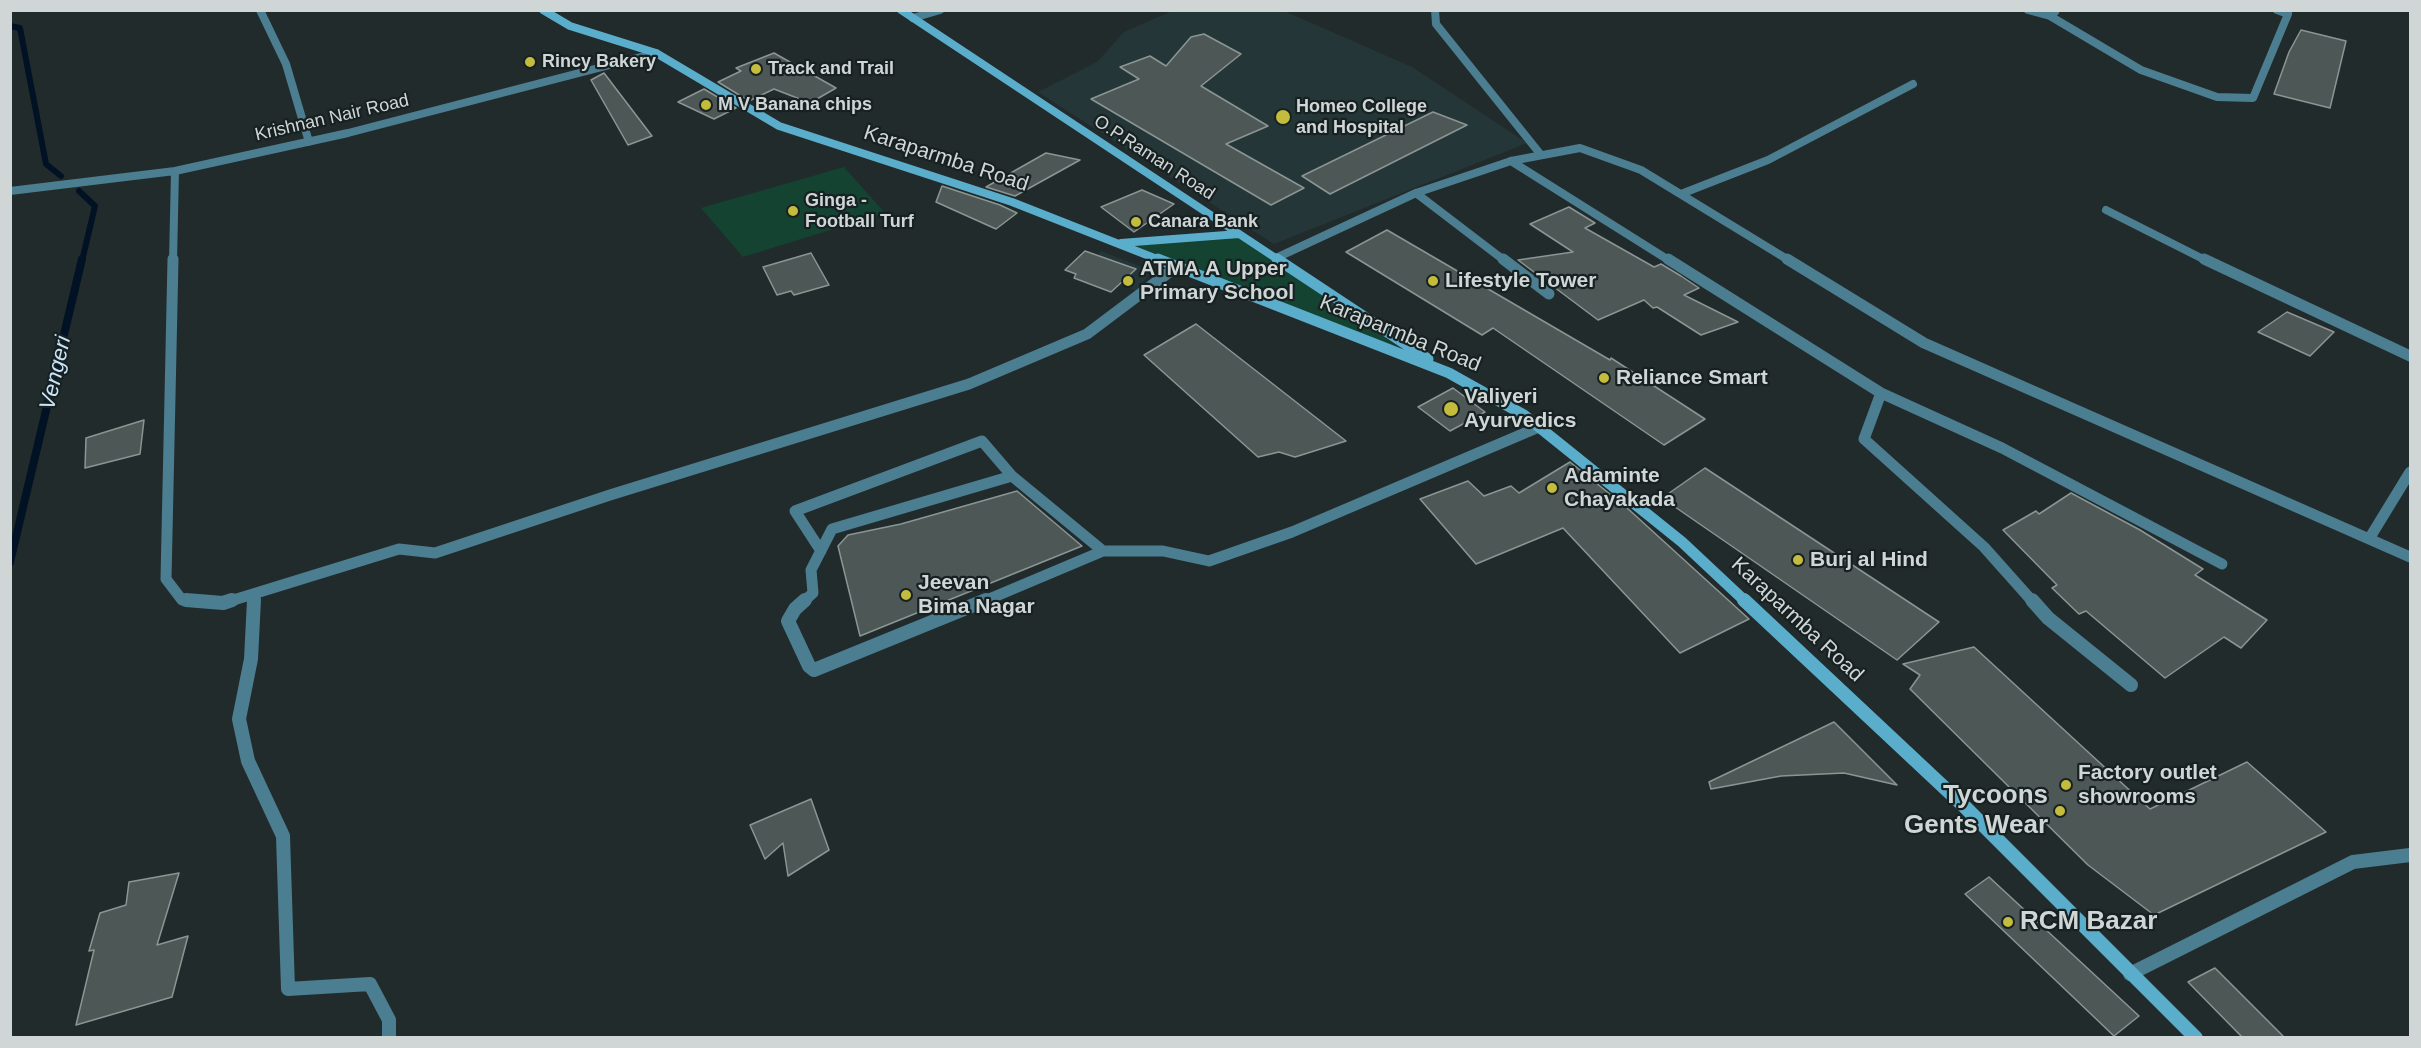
<!DOCTYPE html>
<style>
body{margin:0}
#map{position:relative;width:2421px;height:1048px;overflow:hidden;background:#222b2c;font-family:Arial,sans-serif}
canvas{display:block}
.frame{position:absolute;inset:0;border:12px solid #d0d6d6;pointer-events:none}
</style>
<div id="map">
<canvas width="2421" height="1048"></canvas>
<div class="frame"></div>
</div>
<script>
const g = document.querySelector('canvas').getContext('2d');
g.lineJoin = 'round';
function paint(path, color) { g.fillStyle = color; g.fill(path, 'evenodd'); }
const poly = rows => new Path2D(rows.map(r => 'M' + r).join(''));
function stroke(path, color, width, dash) { g.strokeStyle = color; g.lineWidth = width; g.lineCap = dash ? 'butt' : 'round'; g.setLineDash(dash || []); g.stroke(path); }
function write(font, color, halo, rows, align = 'center') {
  g.font = font + ' Arial,sans-serif'; g.lineWidth = 4.5; g.setLineDash([]); g.textBaseline = 'middle'; g.strokeStyle = halo; g.fillStyle = color; for (const [text, x, y, turn = 0] of rows) {
    g.save(); g.translate(x, y); g.rotate((+turn || 0) * Math.PI / 180); g.textAlign = isNaN(turn) ? turn : align; if (halo) g.strokeText(text, 0, 0); g.fillText(text, 0, 0); g.restore();
  }
}
paint(poly([
 [1172,11,1284,11,1412,67,1527,143,1274,244,1038,92,1097,62,1124,32],
 [1101,251,1152,271,1136,291,1086,270]
]), '#243637');
paint(poly([
 [844,167,885,213,743,257,701,208],
 [1239,234,1397,346,1411,358,1135,246]
]), '#144332');
stroke(poly([
 [10,26,20,28,46,164,61,176],
 [79,191,95,206,82,261]
]), '#001223', 6);
stroke(poly([
 [10,562,82,259]
]), '#001223', 8);
const building = poly([
 [2301,30,2346,41,2330,108,2274,94,2289,52,2301,30],
 [1204,34,1241,54,1201,86,1268,126,1226,144,1304,188,1271,205,1091,99,1139,79,1120,67,1150,56,1166,66,1191,37,1204,34],
 [774,53,836,88,810,103,774,89,749,101,718,82,741,71,736,68,774,53],
 [604,73,652,136,628,145,591,80,604,73],
 [704,89,736,108,714,119,678,102,704,89],
 [1433,112,1467,125,1330,194,1302,176,1433,112],
 [1046,153,1080,160,1015,196,986,187,1046,153],
 [942,186,1000,205,1017,213,996,229,936,202,942,186],
 [1142,190,1174,204,1134,232,1101,207,1142,190],
 [1569,207,1595,223,1585,228,1654,267,1661,264,1681,276,1699,288,1684,295,1738,322,1701,335,1657,307,1653,308,1644,300,1598,320,1518,260,1573,252,1530,224,1569,207],
 [1387,230,1610,360,1611,358,1705,419,1664,445,1493,328,1482,335,1346,252,1387,230],
 [1085,251,1136,269,1111,292,1074,278,1076,274,1065,270,1085,251],
 [811,253,829,285,794,295,791,291,777,295,763,267,811,253],
 [2287,312,2334,332,2310,356,2258,332,2287,312],
 [1196,324,1346,441,1295,457,1279,452,1258,457,1144,355,1196,324],
 [1453,388,1485,412,1450,431,1418,407,1453,388],
 [144,420,140,454,85,468,86,438,144,420],
 [1570,462,1626,507,1749,619,1680,653,1563,528,1476,564,1420,499,1468,481,1484,496,1511,486,1519,493,1570,462],
 [1705,468,1939,622,1897,660,1662,498,1705,468],
 [1017,491,1082,546,860,636,838,546,848,535,901,524,1017,491],
 [2071,493,2140,530,2203,569,2195,575,2267,620,2241,648,2224,637,2165,678,2086,611,2079,614,2052,588,2057,585,2003,530,2036,511,2039,514,2071,493],
 [1974,647,2150,809,2247,762,2326,832,2154,915,2088,865,1910,689,1920,675,1903,664,1974,647],
 [1834,722,1897,785,1844,773,1781,776,1711,789,1709,782,1834,722],
 [811,799,829,850,788,876,783,843,765,859,750,825,811,799],
 [179,873,157,945,188,936,172,997,76,1025,94,950,89,951,100,913,126,905,129,882,179,873],
 [1989,877,2139,1016,2114,1036,1965,894,1989,877],
 [2215,968,2285,1038,2243,1038,2188,982,2215,968]
]);
paint(building, '#4d5755');
stroke(building, '#8b9694', 1.5);
stroke(poly([
 [260,10,286,64,309,142],
 [1435,10,1436,24,1541,155],
 [2028,10,2050,16,2055,12],
 [2050,16,2141,70,2217,97,2253,98,2288,14,2277,10],
 [913,18,940,10],
 [1511,161,1670,261],
 [10,191,175,171,348,133,656,53],
 [1416,193,1505,261],
 [1681,194,1768,160,1913,84],
 [2106,210,2207,261],
 [1276,258,1416,193,1511,161,1580,148,1641,170,1790,261],
 [173,261,175,171]
]), '#4c7e91', 8);
stroke(poly([
 [173,259,166,579,182,600,206,602],
 [1503,259,1549,294],
 [1668,259,1881,393,2002,448,2222,564],
 [1787,259,1924,343,2410,557],
 [2204,259,2410,356],
 [1881,393,1864,439,1984,547,2033,602],
 [2369,539,2410,472],
 [821,551,795,511,982,441,1012,476],
 [1103,551,1163,551,1209,561,1292,532,1539,427],
 [227,602,399,549,435,553,610,495,969,384,1087,334,1176,267],
 [254,602,254,594],
 [803,602,813,593,811,570,832,529,1012,476,1103,551],
 [982,602,1103,551]
]), '#4c7e91', 11);
stroke(poly([
 [186,600,223,603,232,600],
 [254,600,251,659,239,719,248,761,283,836,288,989,370,984,389,1020,389,1038],
 [805,600,795,609,788,621,809,666,814,670,986,600],
 [2032,600,2048,618,2131,685],
 [2130,974,2353,862,2410,855]
]), '#4c7e91', 14);
stroke(poly([
 [543,10,570,26,656,53,779,126,1012,202,1162,261],
 [901,10,1280,261],
 [1121,243,1239,234]
]), '#5aaecc', 8);
stroke(poly([
 [1158,259,1449,373,1524,415,1682,542,1746,602],
 [1277,259,1428,359]
]), '#5aaecc', 11);
stroke(poly([
 [1744,600,1965,807,2196,1038]
]), '#5aaecc', 14);
for (const [x, y, r, color] of [
 [530,62,6,"#c4bc3d"],
 [756,69,6,"#c4bc3d"],
 [706,105,6,"#c4bc3d"],
 [1283,117,8,"#c4bc3d"],
 [793,211,6,"#c4bc3d"],
 [1136,222,6,"#c4bc3d"],
 [1128,281,6,"#c4bc3d"],
 [1433,281,6,"#c4bc3d"],
 [1604,378,6,"#c4bc3d"],
 [1451,409,8,"#c4bc3d"],
 [1552,488,6,"#c4bc3d"],
 [1798,560,6,"#c4bc3d"],
 [906,595,6,"#c4bc3d"],
 [2066,785,6,"#c4bc3d"],
 [2060,811,6,"#c4bc3d"],
 [2008,922,6,"#c4bc3d"]
]) { const dot = new Path2D(); dot.arc(x, y, r, 0, 2 * Math.PI); g.fillStyle = color; g.fill(dot); stroke(dot, '#182122', 2); }
write('bold 18px', '#d0d6d6', '#182122', [
 ["Rincy Bakery",542,62],
 ["Track and Trail",768,69],
 ["M V Banana chips",718,105],
 ["Homeo College",1296,107],
 ["and Hospital",1296,128],
 ["Ginga -",805,201],
 ["Football Turf",805,222],
 ["Canara Bank",1148,222]
], 'left');
write('18px', '#d0d6d6', '#182122', [
 ["Krishnan Nair Road",332,118,-13],
 ["O.P.Raman Road",1154,158,33]
]);
write('21px', '#d0d6d6', '#182122', [
 ["Karaparmba Road",946,159,18],
 ["Karaparmba Road",1400,334,22],
 ["Karaparmba Road",1797,620,43]
]);
write('bold 21px', '#d0d6d6', '#182122', [
 ["ATMA A Upper",1140,269],
 ["Primary School",1140,293],
 ["Lifestyle Tower",1445,281],
 ["Reliance Smart",1616,378],
 ["Valiyeri",1464,397],
 ["Ayurvedics",1464,421],
 ["Adaminte",1564,476],
 ["Chayakada",1564,500],
 ["Burj al Hind",1810,560],
 ["Jeevan",918,583],
 ["Bima Nagar",918,607],
 ["Factory outlet",2078,773],
 ["showrooms",2078,797]
], 'left');
write('italic 22px', '#c9e4fb', '#182122', [
 ["Vengeri",56,373,-77]
]);
write('bold 26px', '#d0d6d6', '#182122', [
 ["Tycoons",2048,796],
 ["Gents Wear",2048,826],
 ["RCM Bazar",2020,922,"left"]
], 'right');
</script>
